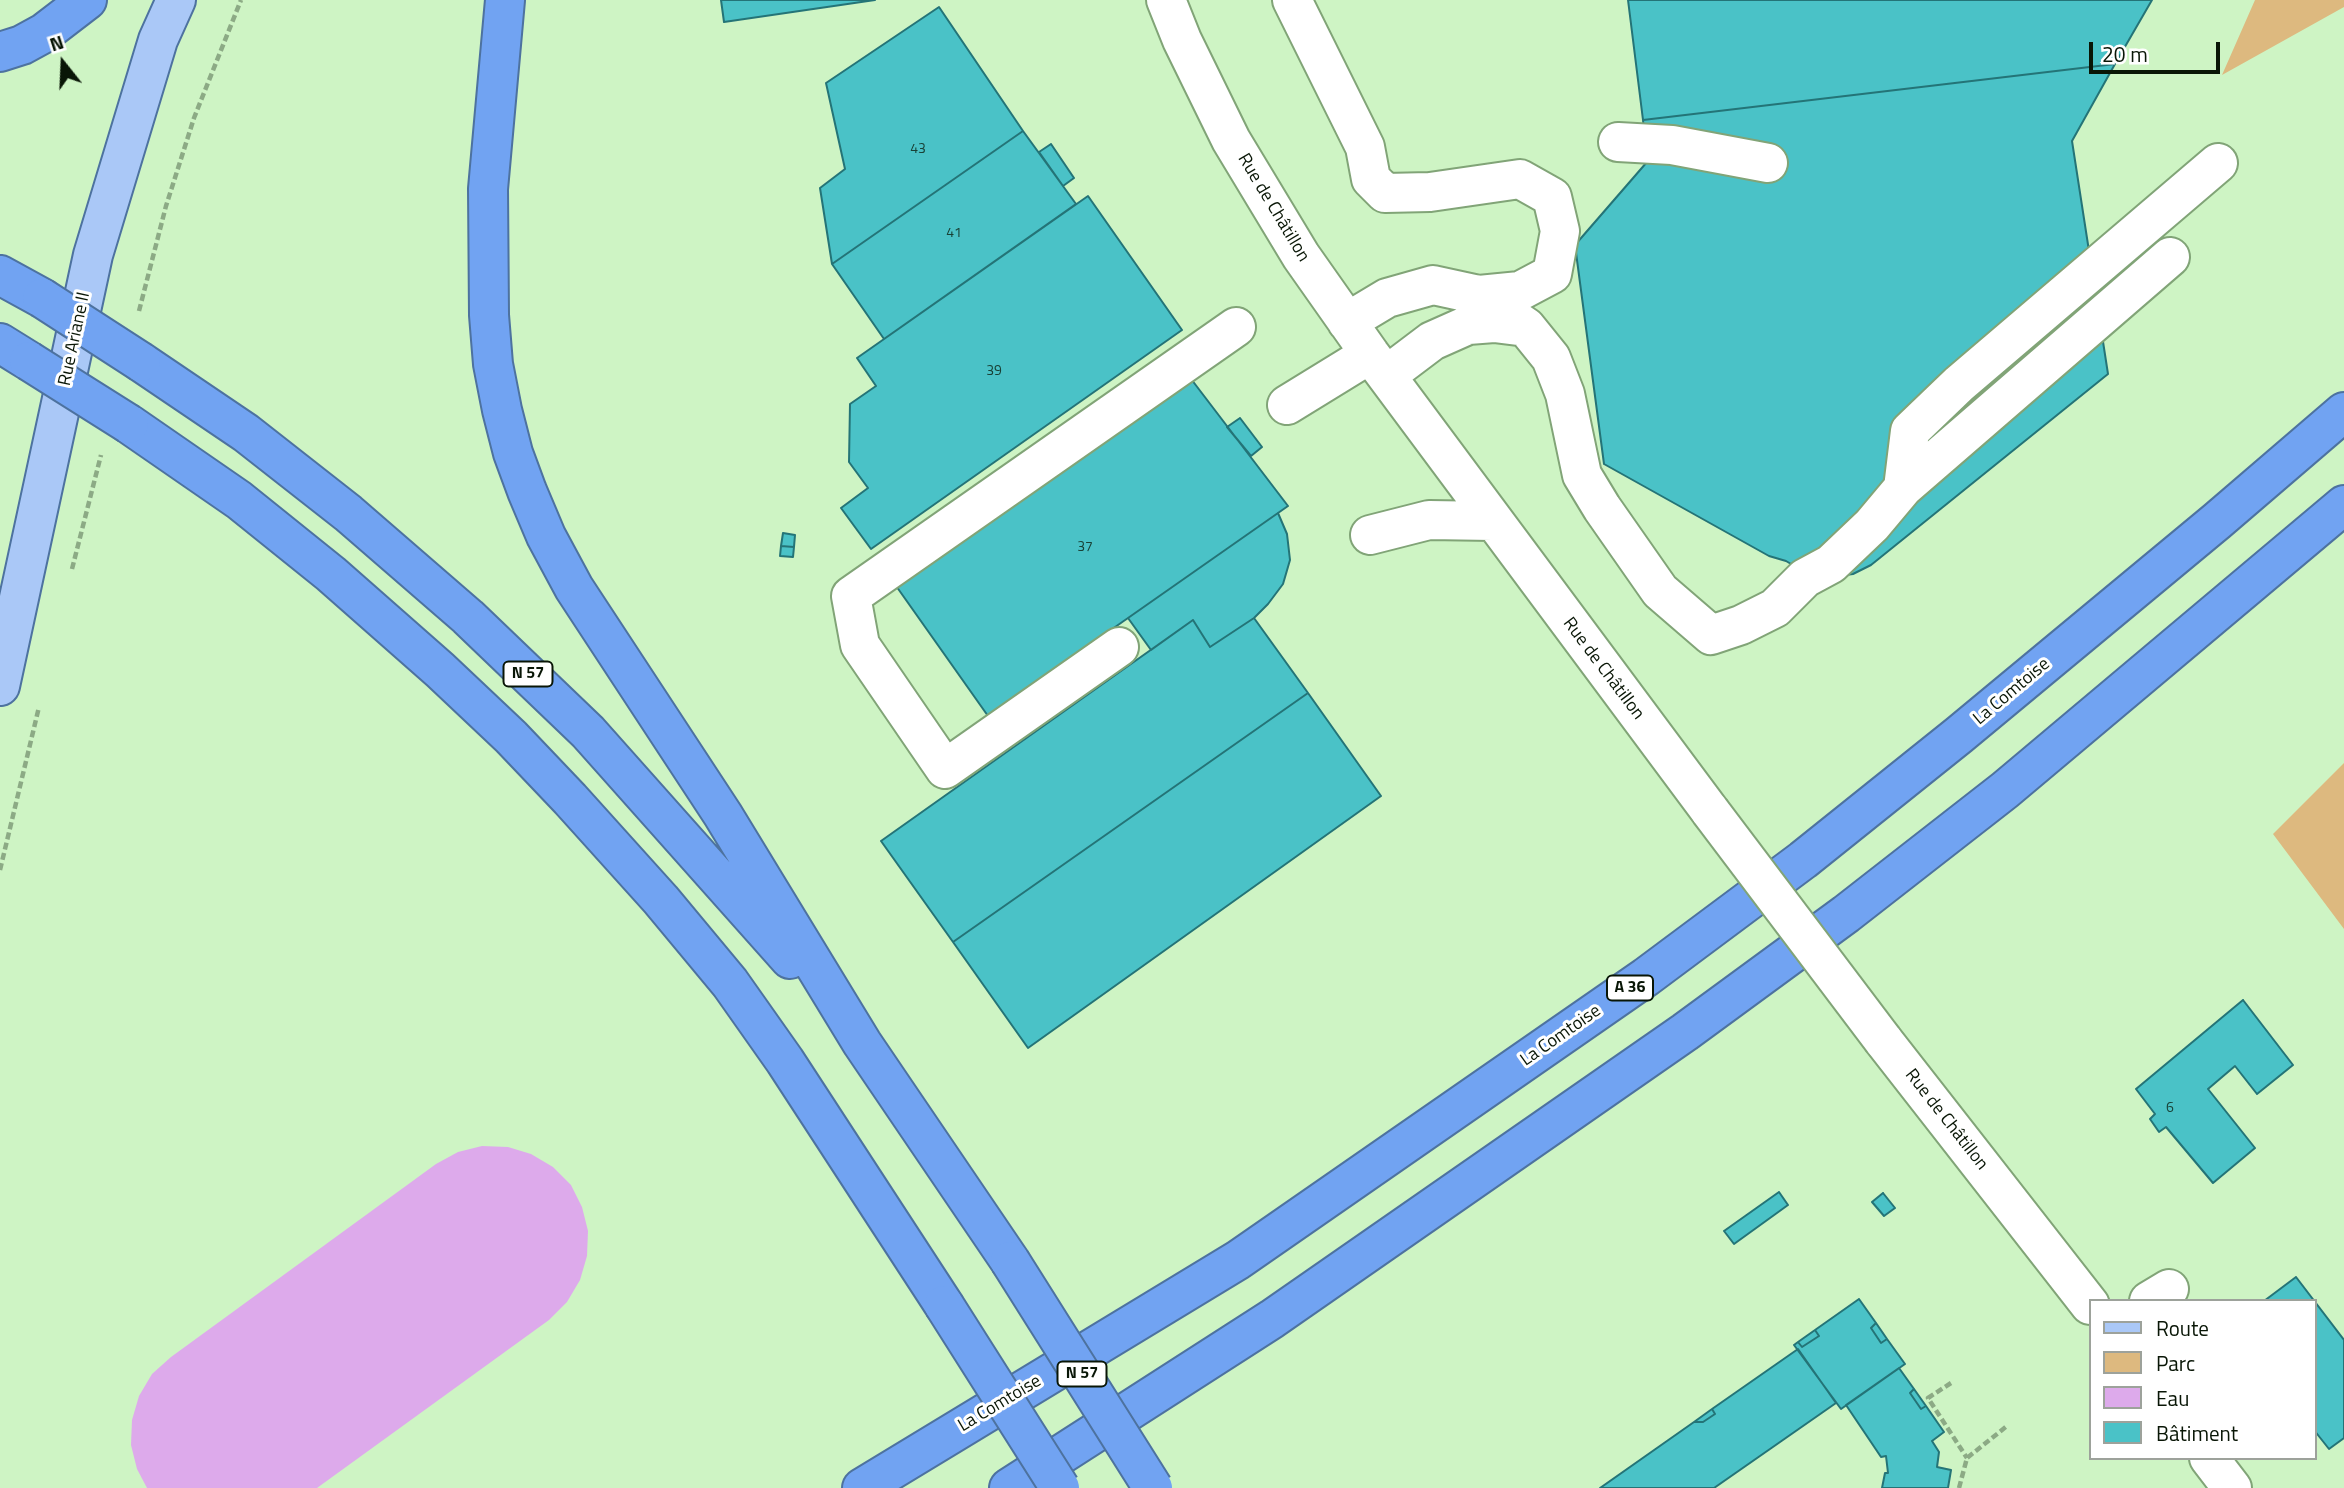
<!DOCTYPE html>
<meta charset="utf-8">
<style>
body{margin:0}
#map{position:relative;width:2344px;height:1488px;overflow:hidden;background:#cef4c4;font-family:"Titillium Web",sans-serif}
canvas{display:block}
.legend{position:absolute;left:2089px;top:1299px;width:228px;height:161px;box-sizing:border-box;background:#fff;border:2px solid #9da29b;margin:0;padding:9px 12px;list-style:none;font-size:21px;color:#091606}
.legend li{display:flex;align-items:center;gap:14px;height:35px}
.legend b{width:35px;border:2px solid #9da29b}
.north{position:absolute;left:28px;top:28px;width:70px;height:70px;-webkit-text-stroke:5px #fff;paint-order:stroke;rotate:342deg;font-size:19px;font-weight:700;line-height:28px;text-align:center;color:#091606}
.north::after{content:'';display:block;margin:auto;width:24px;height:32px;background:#091606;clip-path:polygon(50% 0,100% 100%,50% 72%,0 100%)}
.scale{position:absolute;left:2089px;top:42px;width:131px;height:32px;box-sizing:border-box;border:4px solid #091606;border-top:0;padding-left:9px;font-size:21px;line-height:24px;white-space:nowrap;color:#091606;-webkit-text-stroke:5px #fff;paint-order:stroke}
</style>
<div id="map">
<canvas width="2344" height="1488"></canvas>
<ul class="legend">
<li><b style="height:9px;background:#aac8f7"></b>Route</li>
<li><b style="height:19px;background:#ddb97f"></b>Parc</li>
<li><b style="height:19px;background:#ddaaeb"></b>Eau</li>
<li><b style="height:19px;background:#4ac2c7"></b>Bâtiment</li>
</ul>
<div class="north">N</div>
<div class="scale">20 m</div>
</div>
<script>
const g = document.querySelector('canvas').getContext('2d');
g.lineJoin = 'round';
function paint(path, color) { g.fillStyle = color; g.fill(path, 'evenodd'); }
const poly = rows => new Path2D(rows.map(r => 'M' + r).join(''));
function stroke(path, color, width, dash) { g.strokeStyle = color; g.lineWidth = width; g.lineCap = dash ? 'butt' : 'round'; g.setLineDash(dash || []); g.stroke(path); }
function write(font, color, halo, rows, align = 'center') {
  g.font = font + ' "Titillium Web",sans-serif'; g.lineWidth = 6; g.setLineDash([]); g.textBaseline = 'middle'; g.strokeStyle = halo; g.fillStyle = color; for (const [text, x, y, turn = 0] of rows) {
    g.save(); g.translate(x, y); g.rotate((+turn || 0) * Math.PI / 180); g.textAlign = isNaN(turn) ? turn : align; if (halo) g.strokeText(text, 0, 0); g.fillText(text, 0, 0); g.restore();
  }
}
paint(poly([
 [2255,0,2344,0,2344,7,2222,75],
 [2344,763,2344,929,2273,834]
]), '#ddb97f');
paint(poly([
 [482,1146,508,1147,531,1154,553,1167,571,1185,582,1207,588,1231,587,1256,580,1280,567,1302,549,1320,317,1488,147,1488,137,1469,131,1445,132,1420,139,1396,152,1374,171,1357,436,1164,458,1152]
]), '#ddaaeb');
const building = poly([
 [721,0,875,0,724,22,721,0],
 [1628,0,2152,0,2115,64,1643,120,1628,0],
 [939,7,1023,131,832,264,820,188,845,169,826,83,939,7],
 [2115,64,2072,141,2108,374,1871,565,1853,574,1838,576,1801,570,1786,561,1769,556,1604,464,1575,245,1647,162,1643,120,2115,64],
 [1023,131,1076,204,884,339,832,264,1023,131],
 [1051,144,1074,178,1063,186,1039,152,1051,144],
 [1088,196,1182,330,871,549,841,508,868,488,849,462,850,404,876,386,857,358,1088,196],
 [1185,371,1288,506,988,716,894,583,1185,371],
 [1240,418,1262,447,1251,456,1227,427,1240,418],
 [1278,513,1287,534,1290,560,1283,584,1268,604,1254,618,1210,647,1193,620,1151,650,1128,618,1278,513],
 [783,533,795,535,794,547,781,546,783,533],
 [781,546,794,547,793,557,780,556,781,546],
 [1254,618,1308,693,953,942,881,841,1193,620,1210,647,1254,618],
 [1308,693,1381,796,1028,1048,953,942,1308,693],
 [2243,1000,2293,1065,2257,1094,2235,1066,2208,1089,2255,1148,2213,1183,2166,1127,2159,1132,2150,1119,2155,1114,2136,1089,2243,1000],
 [1779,1192,1788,1205,1734,1244,1724,1231,1779,1192],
 [1883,1193,1895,1208,1884,1216,1872,1202,1883,1193],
 [2296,1277,2344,1340,2344,1438,2329,1449,2314,1430,2314,1301,2264,1301,2296,1277],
 [1859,1299,1876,1323,1871,1328,1881,1343,1887,1339,1905,1364,1841,1409,1794,1345,1798,1342,1802,1347,1819,1336,1815,1330,1859,1299],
 [1876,1323,1887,1339,1881,1343,1871,1328,1876,1323],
 [1815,1330,1819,1336,1802,1347,1798,1342,1815,1330],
 [1798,1349,1836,1403,1714,1488,1600,1488,1694,1422,1703,1422,1715,1414,1712,1409,1798,1349],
 [1899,1368,1914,1389,1910,1393,1921,1409,1926,1406,1944,1432,1932,1441,1939,1452,1937,1467,1951,1470,1948,1488,1882,1488,1885,1473,1888,1473,1886,1456,1881,1457,1846,1405,1899,1368],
 [1914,1389,1926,1406,1921,1409,1910,1393,1914,1389],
 [1712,1409,1715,1414,1703,1422,1694,1422,1712,1409]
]);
paint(building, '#4ac2c7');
stroke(building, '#247477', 2);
const minor = poly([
 [1166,0,1182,40,1231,140,1301,256,1370,354,1710,811],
 [1292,0,1365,147,1371,179,1385,193,1430,192,1520,179,1552,197,1560,231,1552,274,1520,291,1479,295],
 [1618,142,1672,145,1768,163],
 [1347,322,1387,298,1433,285,1479,295,1526,327,1551,358,1565,394,1582,475,1602,508,1660,591,1711,635,1741,625,1775,608,1805,578,1831,564,1872,525,1903,488,1910,431,1959,384,2218,163],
 [1387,375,1432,341,1468,325,1494,323,1526,327],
 [1287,405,1370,354],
 [1903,488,2170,257],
 [1370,535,1429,520,1493,521],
 [1119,647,945,769,860,645,851,596,1236,327],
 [1883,1040,2090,1305],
 [2149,1301,2169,1289],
 [2209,1458,2232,1488]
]);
const major = poly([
 [0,686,93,255,158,40,176,0]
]);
const highway = poly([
 [505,0,488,189,489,315,493,364,502,410,513,453,527,491,546,536,574,588,723,815,862,1043,1010,1261],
 [0,52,22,45,44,33,87,0],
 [0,275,42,298],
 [0,343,29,361],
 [141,362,246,433,348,513,468,617,588,732,790,959],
 [129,424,239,500,331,574,440,670,511,737,570,799,661,900,730,983,785,1061,944,1305],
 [862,1488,1238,1260,1646,977,1803,860,1959,735,2217,521,2344,412],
 [1009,1488,1272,1319,1685,1032,1846,914,2005,790,2344,505]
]);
stroke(minor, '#81a477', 42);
stroke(major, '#4d729f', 42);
stroke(highway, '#4d729f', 42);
stroke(poly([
 [139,311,166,206,194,118,241,0],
 [72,569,101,455],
 [0,870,39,707],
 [1951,1383,1928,1398,1967,1458],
 [1959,1488,1967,1458,2007,1426]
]), '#8caa85', 4.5, [7, 3.5]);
stroke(minor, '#fff', 38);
stroke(major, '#aac8f7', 38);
stroke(highway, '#71a3f2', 38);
const minorBridge = poly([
 [1710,811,1883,1040]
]);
const highwayBridge = poly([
 [42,298,141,362],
 [29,361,129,424],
 [1010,1261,1153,1488],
 [944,1305,1060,1488]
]);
stroke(minorBridge, '#81a477', 42, []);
stroke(highwayBridge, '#4d729f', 42, []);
stroke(minorBridge, '#fff', 38);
stroke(highwayBridge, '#71a3f2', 38);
write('14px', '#194136', null, [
 ["43",918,150],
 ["41",954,234],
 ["39",994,372],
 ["37",1085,548],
 ["6",2170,1109]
]);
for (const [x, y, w] of [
 [528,674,49],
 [1630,988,46],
 [1082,1374,49]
]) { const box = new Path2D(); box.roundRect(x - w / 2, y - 12.5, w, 25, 5); g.fillStyle = '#fff'; g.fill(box); stroke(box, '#091606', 2); }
write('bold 16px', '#091606', null, [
 ["N 57",528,674],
 ["A 36",1630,988],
 ["N 57",1082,1374]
]);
write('18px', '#091606', '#fff', [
 ["Rue de Châtillon",1273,208,59],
 ["Rue Ariane II",75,339,-78],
 ["Rue de Châtillon",1603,669,53],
 ["La Comtoise",2012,692,-40],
 ["La Comtoise",1561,1036,-35],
 ["Rue de Châtillon",1946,1120,52],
 ["La Comtoise",1000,1404,-31]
]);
</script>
